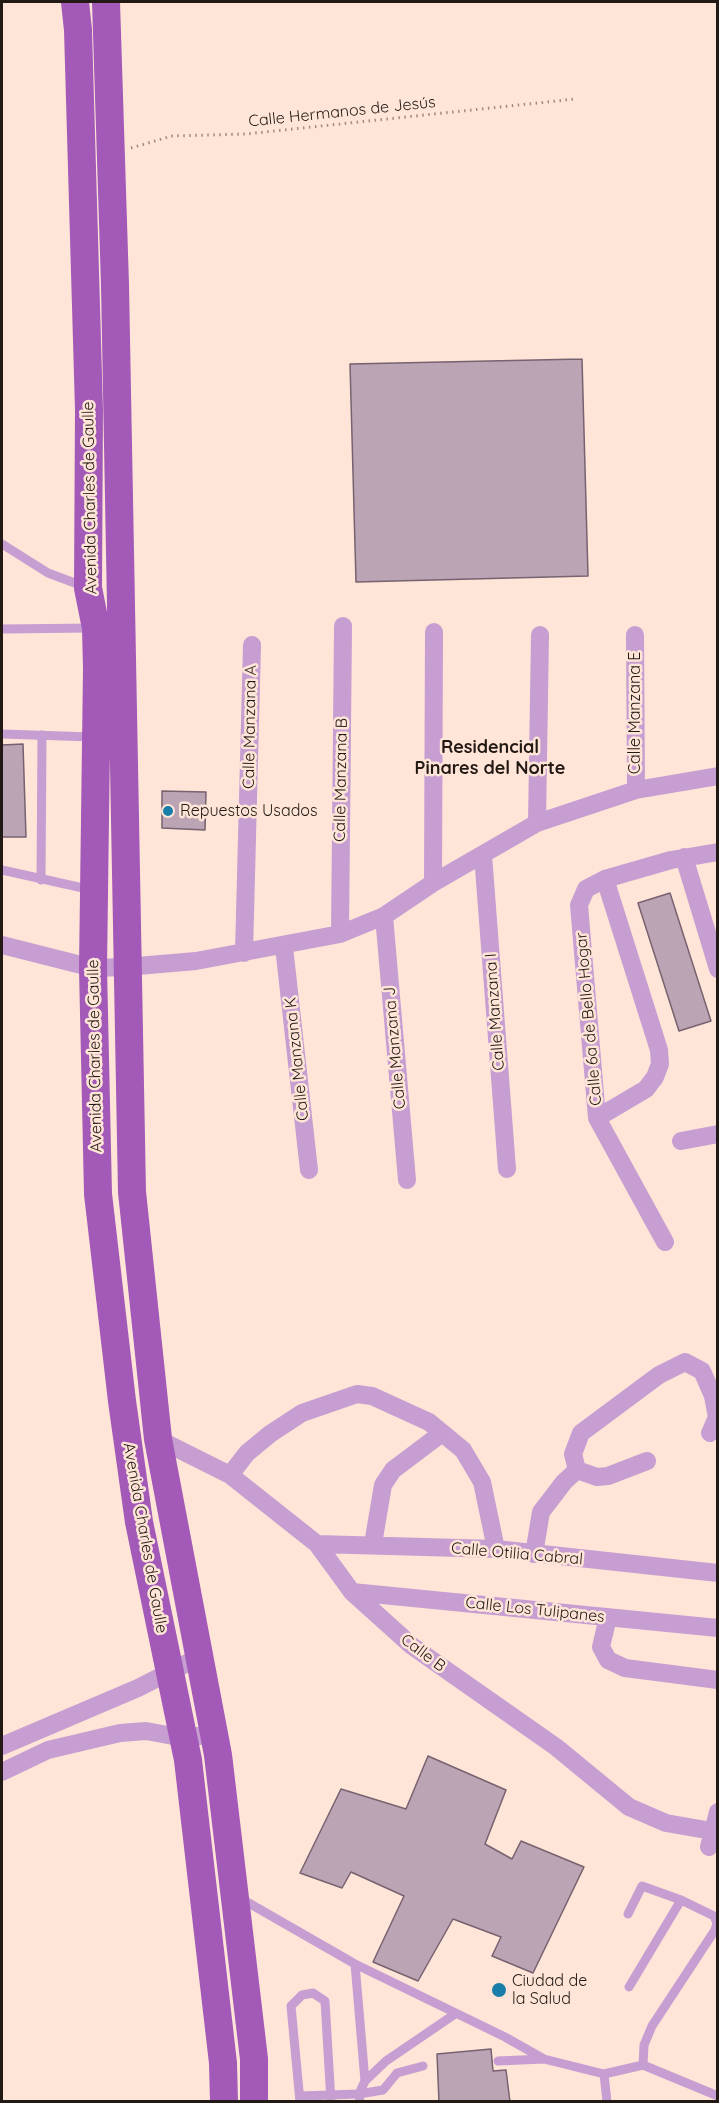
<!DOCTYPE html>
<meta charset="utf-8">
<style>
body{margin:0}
#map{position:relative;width:719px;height:2103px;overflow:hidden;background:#ffe5d8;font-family:Quicksand,sans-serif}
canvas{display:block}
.frame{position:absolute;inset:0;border:3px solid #221914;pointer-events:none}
</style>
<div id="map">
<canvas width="719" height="2103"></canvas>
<div class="frame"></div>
</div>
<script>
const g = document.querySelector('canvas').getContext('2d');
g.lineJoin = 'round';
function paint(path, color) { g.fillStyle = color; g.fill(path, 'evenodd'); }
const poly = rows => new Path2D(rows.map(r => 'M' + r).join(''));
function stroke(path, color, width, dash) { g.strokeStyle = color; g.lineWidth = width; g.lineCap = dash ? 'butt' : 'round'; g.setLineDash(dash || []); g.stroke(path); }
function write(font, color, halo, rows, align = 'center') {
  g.font = font + ' Quicksand,sans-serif'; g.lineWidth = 5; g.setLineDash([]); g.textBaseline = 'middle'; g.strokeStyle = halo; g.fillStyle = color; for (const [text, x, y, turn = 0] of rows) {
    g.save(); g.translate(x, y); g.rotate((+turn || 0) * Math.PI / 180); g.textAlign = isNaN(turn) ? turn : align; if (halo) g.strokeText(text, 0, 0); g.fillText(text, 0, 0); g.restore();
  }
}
const building = poly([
 [582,359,588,576,356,582,350,364,582,359],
 [23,744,26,837,2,837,2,745,23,744],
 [162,791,206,792,205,830,162,828,162,791],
 [670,893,711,1021,679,1031,638,903,670,893],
 [428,1756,506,1790,485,1844,512,1859,521,1841,584,1867,533,1973,492,1956,501,1937,453,1919,418,1981,373,1962,404,1896,351,1872,342,1888,300,1873,341,1789,406,1809,428,1756],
 [491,2049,493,2071,506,2070,510,2102,439,2102,437,2054,491,2049]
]);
paint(building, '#bba4b3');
stroke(building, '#776270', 1.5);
stroke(poly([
 [131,148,172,136,246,134,575,99]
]), '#9f8c83', 3, [1.5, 4.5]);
stroke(poly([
 [2,544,48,573,83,586],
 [2,629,94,628],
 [2,734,92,737],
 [2,870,92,890],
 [41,880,42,735],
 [240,1898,355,1964,505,2037,544,2059,498,2061],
 [628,1914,642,1886,681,1900],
 [355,1964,365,2081],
 [629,1987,681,1900,714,1916,717,1923,715,1930,652,2026,644,2045,643,2065],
 [544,2059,604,2074,643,2065,718,2096],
 [423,2066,397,2073,383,2090,359,2094,365,2081,386,2061,455,2014],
 [604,2074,607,2102],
 [300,2096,359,2094,360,2102],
 [300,2102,291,2006,302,1995,313,1993,325,2001,331,2102]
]), '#c69ed1', 9);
stroke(poly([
 [635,635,636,790],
 [537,823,540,635],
 [483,855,507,1169],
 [684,857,718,969],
 [433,883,434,632],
 [384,916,407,1180],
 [340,934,343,626],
 [2,945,93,968,126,967,196,961,340,934,384,916,433,883,537,823,636,790,718,776],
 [284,947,309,1170],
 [244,953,252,645],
 [597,1118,646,1089,655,1077,660,1064,659,1050,605,879],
 [681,1141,718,1134],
 [665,1242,597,1118,579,905,586,889,605,879,671,860,718,852],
 [158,1439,230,1475,317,1544,352,1592,412,1646,556,1747,629,1807,666,1823,712,1831],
 [577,1470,597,1477,608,1476,647,1461],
 [230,1475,247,1453,270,1434,302,1413,357,1394,372,1396,429,1422,463,1450,482,1482,496,1549],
 [317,1544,496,1549,718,1573],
 [373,1544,383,1485,393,1470,442,1433],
 [534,1554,541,1512,564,1482,577,1470,573,1454,581,1433,659,1375,685,1362,702,1371,713,1396,717,1417,710,1433],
 [352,1592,718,1628],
 [608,1617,601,1647,608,1660,625,1668,718,1680],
 [2,1746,138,1688,199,1657],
 [2,1772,48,1750,120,1733,146,1731,184,1738,214,1734],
 [709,1847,718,1812]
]), '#c69ed1', 18);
stroke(poly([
 [75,2,78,30,89,410,88,588,96,628,97,669,93,968,98,1194,122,1401,139,1522,188,1760,223,2063,224,2102],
 [106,2,115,285,132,1192,158,1439,218,1755,254,2059,254,2102]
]), '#a359b8', 28);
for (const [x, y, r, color] of [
 [168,811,6,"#187ea9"],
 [499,1990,8,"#187ea9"]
]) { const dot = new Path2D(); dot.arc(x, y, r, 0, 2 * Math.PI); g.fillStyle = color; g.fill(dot); stroke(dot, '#ffe5d8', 2); }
write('16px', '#221914', '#ffe5d8', [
 ["Calle Hermanos de Jesús",342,112,-6],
 ["Avenida Charles de Gaulle",90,498,-91],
 ["Calle Manzana E",635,713,-90],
 ["Calle Manzana A",250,727,-89],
 ["Calle Manzana B",341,780,-89],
 ["Calle Manzana I",495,1012,-94],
 ["Calle 6a de Bello Hogar",589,1019,-95],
 ["Calle Manzana J",395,1048,-95],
 ["Avenida Charles de Gaulle",95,1056,-91],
 ["Calle Manzana K",297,1059,-96],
 ["Avenida Charles de Gaulle",145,1538,80],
 ["Calle Otilia Cabral",517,1554,5],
 ["Calle Los Tulipanes",535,1610,6],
 ["Calle B",423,1653,37]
]);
write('16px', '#221914', '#ffe5d8', [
 ["Repuestos Usados",180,811],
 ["Ciudad de",512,1981],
 ["la Salud",512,1999]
], 'left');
write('bold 18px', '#221914', '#ffe5d8', [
 ["Residencial",490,748],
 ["Pinares del Norte",490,769]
]);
</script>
